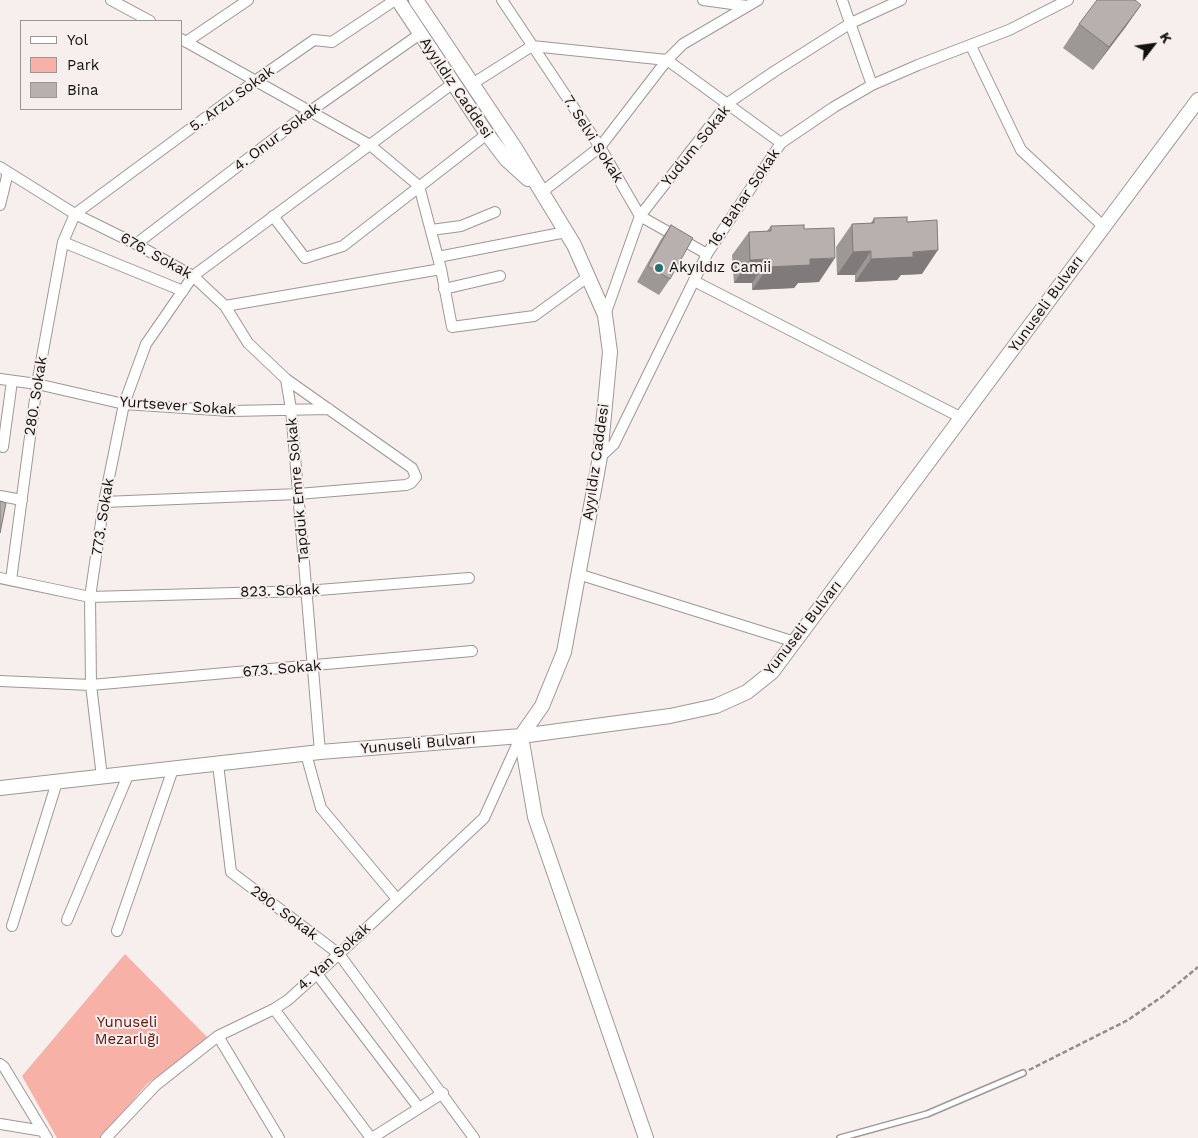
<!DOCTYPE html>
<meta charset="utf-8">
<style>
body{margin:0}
#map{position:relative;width:1198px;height:1138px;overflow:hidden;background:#f6efed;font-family:"Work Sans",sans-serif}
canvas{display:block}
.legend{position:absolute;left:20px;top:20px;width:162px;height:90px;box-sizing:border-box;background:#f6efed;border:1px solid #9b9694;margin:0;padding:6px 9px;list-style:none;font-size:15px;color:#12100f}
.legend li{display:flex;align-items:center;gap:10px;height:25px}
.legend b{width:25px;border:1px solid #9b9694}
.north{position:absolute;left:1128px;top:20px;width:50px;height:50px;-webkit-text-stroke:4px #f6efed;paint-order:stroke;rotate:60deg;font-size:14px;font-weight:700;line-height:20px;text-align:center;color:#12100f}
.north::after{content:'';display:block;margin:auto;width:18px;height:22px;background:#12100f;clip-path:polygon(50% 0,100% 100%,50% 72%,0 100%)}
</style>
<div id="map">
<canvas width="1198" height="1138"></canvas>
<ul class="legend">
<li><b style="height:6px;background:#fff"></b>Yol</li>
<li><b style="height:14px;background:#f7b1a7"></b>Park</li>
<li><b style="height:14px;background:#b7b0af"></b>Bina</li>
</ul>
<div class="north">K</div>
</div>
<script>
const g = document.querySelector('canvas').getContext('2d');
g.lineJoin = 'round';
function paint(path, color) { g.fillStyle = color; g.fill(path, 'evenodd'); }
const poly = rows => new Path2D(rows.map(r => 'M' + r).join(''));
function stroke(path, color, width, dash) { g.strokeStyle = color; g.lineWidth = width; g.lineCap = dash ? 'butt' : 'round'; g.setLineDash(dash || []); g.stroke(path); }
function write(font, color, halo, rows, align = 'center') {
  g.font = font + ' "Work Sans",sans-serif'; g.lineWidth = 4; g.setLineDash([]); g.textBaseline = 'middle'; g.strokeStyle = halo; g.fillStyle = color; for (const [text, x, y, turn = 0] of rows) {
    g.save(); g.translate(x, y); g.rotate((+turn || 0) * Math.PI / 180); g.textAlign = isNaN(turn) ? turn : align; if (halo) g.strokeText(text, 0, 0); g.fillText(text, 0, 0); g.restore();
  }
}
paint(poly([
 [125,954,208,1038,147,1084,101,1138,57,1138,22,1076]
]), '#f7b1a7');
const lane = poly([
 [840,1138,927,1114,1023,1073]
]);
const street = poly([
 [111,0,150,21],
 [502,0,600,147,640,216,707,254],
 [703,0,747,6],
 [842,0,872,85],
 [181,39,370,145,419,186,441,269,452,327,534,316,589,276],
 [186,42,248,0],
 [971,46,1021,150,1103,226],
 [472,84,532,46,667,60,781,143],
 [0,167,75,214,136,244,193,276,225,306,248,343,286,379,412,468,416,477,411,483,406,485,298,494,104,502],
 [542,192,600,147,667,60,683,44,758,0],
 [0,205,8,172],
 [273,216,305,258,343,246,487,134],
 [431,230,461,226,495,212],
 [63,242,183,291],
 [136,244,309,112,420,34],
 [438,257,566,232],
 [694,281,962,418],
 [444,289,500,276],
 [225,306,441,269],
 [605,315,640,216,728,103,775,71,851,23,901,0],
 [0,379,37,384,124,404,231,411,329,409],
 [286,379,291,409,320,752],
 [3,447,12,381],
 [600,457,614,444,707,254,781,143,834,107,872,85,918,65,1009,30,1068,0],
 [0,496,22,500],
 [578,574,795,642],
 [0,578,90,597,306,591,469,578],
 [11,580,37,384,63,242,75,214,255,81,314,40,332,42,395,0],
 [0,681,91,685,472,651],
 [306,754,321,808,397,899],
 [218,764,231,872,339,954,474,1138],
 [102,777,91,685,90,597,104,502,124,404,146,344,193,276,452,84],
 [67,920,129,773],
 [12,926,57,782],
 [117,931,173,769],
 [317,974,419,1108],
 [274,1009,371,1138],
 [218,1036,279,1138],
 [0,1064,4,1067,47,1138],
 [0,1124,43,1131],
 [106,1138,156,1085,218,1036,274,1009,288,1000,339,954,484,818,521,736],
 [372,1138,443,1093]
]);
const secondary = poly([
 [398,0,487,134,506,159,528,179],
 [416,0,515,148,574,245,605,315,610,352,600,457,564,652,542,706,521,736,535,817,646,1138],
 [0,788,320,752,521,736,670,716,716,706,747,692,772,672,1198,100]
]);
stroke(lane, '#9e9796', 8);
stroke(street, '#9e9796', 12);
stroke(secondary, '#9e9796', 16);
stroke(poly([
 [1029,1070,1128,1020,1163,996,1198,967]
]), '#918d8b', 2.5, [5, 2.5]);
stroke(lane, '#fff', 5);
stroke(street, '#fff', 10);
stroke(secondary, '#fff', 14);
paint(poly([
 [1141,5,1093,70,1063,48,1079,24],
 [874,218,907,222,922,274,901,275,897,280,855,282,855,275,837,275,836,247,852,224,871,223],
 [671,225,670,279,659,295,637,282,660,241],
 [771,226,804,229,819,282,798,283,794,288,752,290,752,283,734,283,732,255,749,232,767,231]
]), '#9d9796');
paint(poly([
 [1141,5,1125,28,1093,70,1109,47],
 [938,250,922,274,901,275,897,280,855,282,871,259,913,252],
 [871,251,855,275,837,275,853,252],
 [835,258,819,282,798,283,794,288,752,290,768,267,810,259],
 [768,259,752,283,734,283,750,260]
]), '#807b7a');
const building = poly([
 [1097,0,1135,0,1141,5,1109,47,1079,24,1097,0],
 [907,217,907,222,937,220,938,250,913,252,913,257,871,259,871,251,853,252,852,224,874,223,874,218,907,217],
 [671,225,693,238,670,279,648,266,671,225],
 [804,225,804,229,834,228,835,258,810,259,810,265,768,267,768,259,750,260,749,232,771,231,771,226,804,225],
 [0,501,6,503,0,533,0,501]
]);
paint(building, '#b7b0af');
stroke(building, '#807b7a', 1);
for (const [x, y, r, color] of [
 [659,268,5,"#226e70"]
]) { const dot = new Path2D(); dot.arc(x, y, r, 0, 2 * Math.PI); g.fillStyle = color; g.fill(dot); stroke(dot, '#f6efed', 2); }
write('15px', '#12100f', '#f6efed', [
 ["Ayyıldız Caddesi",456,88,56],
 ["5. Arzu Sokak",232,99,-36],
 ["4. Onur Sokak",277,137,-37],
 ["7. Selvi Sokak",593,139,58],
 ["Yudum Sokak",696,146,-51],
 ["16. Bahar Sokak",744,198,-56],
 ["676. Sokak",156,256,29],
 ["Yunuseli Bulvarı",1046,304,-54],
 ["280. Sokak",36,396,-81],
 ["Yurtsever Sokak",178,406,4],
 ["Ayyıldız Caddesi",596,462,-82],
 ["Tapduk Emre Sokak",298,490,-95],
 ["773. Sokak",103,517,-81],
 ["823. Sokak",280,591,-2],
 ["Yunuseli Bulvarı",803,628,-52],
 ["673. Sokak",282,669,-5],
 ["Yunuseli Bulvarı",418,744,-5],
 ["290. Sokak",284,913,37],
 ["4. Yan Sokak",334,957,-42]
]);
write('15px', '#12100f', '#f6efed', [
 ["Akyıldız Camii",669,268]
], 'left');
write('15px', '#5f1410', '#f6efed', [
 ["Yunuseli",127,1023],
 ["Mezarlığı",127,1040]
]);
</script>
